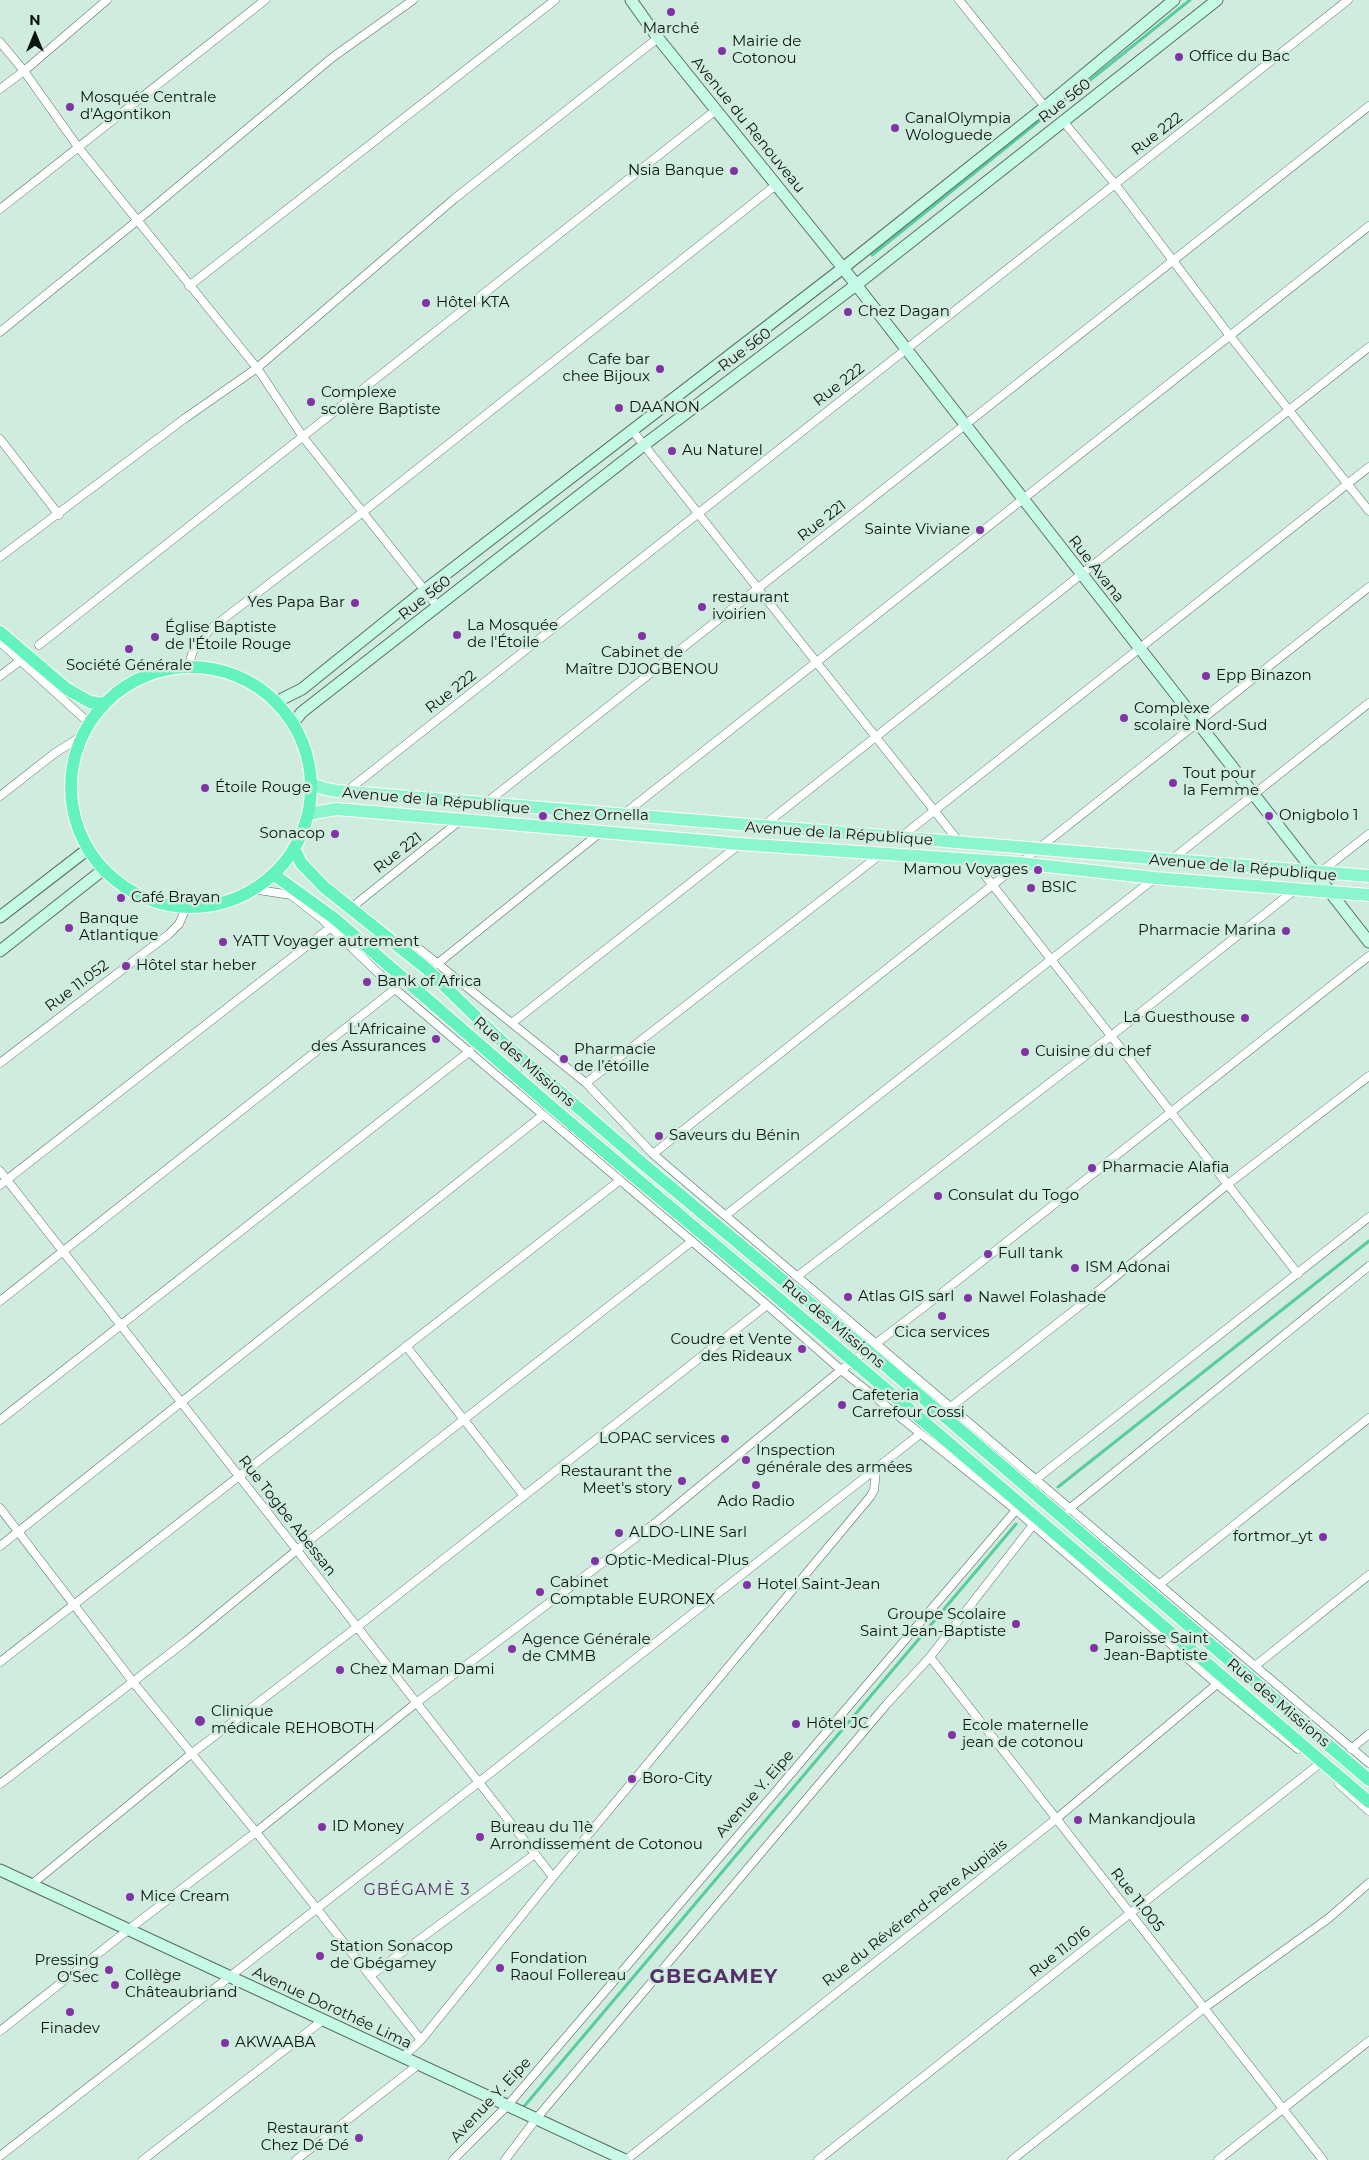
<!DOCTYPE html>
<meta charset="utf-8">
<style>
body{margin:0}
#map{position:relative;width:1369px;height:2160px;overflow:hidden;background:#d0ecde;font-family:Montserrat,sans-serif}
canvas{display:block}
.north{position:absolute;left:10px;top:10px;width:50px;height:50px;-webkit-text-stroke:4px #d0ecde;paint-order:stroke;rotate:0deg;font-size:14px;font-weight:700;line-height:20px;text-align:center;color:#0b1511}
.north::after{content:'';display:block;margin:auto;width:18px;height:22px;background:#0b1511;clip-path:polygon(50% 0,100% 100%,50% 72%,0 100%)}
</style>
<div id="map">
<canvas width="1369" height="2160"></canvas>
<div class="north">N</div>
</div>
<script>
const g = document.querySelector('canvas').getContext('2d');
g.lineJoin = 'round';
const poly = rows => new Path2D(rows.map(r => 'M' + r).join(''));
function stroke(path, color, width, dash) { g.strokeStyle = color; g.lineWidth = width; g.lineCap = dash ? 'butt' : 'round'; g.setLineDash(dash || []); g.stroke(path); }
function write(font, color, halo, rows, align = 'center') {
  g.font = font + ' Montserrat,sans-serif'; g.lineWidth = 5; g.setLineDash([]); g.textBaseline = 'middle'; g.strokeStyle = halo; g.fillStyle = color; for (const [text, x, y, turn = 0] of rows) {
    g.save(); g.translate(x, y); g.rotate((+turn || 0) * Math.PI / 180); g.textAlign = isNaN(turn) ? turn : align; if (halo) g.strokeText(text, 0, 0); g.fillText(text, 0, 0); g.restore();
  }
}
stroke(poly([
 [872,255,1190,0],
 [1058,1487,1369,1241],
 [521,2110,1016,1524]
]), '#56cd9b', 3);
const minor = poly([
 [959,0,1045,107],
 [0,42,24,71,78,147,257,368,303,437,438,607],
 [0,89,24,71,107,0],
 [1063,121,1115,184,1230,336,1369,511],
 [0,209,265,0],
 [189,286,555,0],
 [0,332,138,220,333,57,413,0],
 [632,430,960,843],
 [0,439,59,515],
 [0,557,184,419,257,368,454,199,658,38],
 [0,642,89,723],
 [39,645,716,110],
 [188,667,193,651,209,630,363,512,776,185],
 [0,676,21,660],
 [347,791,1348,0],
 [0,796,55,753,82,736],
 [486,803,1369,106],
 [624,814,1369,226],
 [763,826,1369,347],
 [901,837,1369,467],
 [973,860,1298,1274],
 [1171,860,1369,703],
 [1322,871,1369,834],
 [252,889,291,895,322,919,395,989,767,1305,841,1370,1016,1510,1217,1684,1298,1749],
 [351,908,462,819],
 [399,946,410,944,417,947,586,1083,653,1154,1369,1763],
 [437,964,601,832],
 [512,1023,740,844],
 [0,1063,169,934,179,924,187,906],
 [586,1083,881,854],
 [653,1154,1369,587],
 [0,1171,553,1877],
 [0,1185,331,927],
 [726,1215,1155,878],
 [799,1275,1111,1036,1296,889],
 [0,1301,395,989],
 [406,1346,524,1496],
 [952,1406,1086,1301,1228,1184,1369,1076],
 [0,1420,470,1051],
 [1035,1480,1369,1217],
 [0,1508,133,1682,256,1832,421,2040],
 [1069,1509,1369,1266],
 [0,1546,543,1115],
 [1160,1584,1369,1418],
 [930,1657,1323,2160],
 [0,1662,619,1181],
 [1255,1666,1369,1575],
 [1351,1749,1369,1734],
 [0,1784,186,1641,297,1550,691,1242],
 [1339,1784,1369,1811],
 [31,1885,191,1754,357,1627,767,1305],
 [370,1976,535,1854],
 [0,2031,128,1930,256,1832,416,1703,654,1524,841,1370,924,1307,1369,956],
 [403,2057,421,2040,553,1877,870,1497,874,1490,876,1471],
 [0,2156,479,1782,920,1434],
 [143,2160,323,2020],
 [296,2160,419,2064],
 [453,2160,508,2105,1016,1510],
 [505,2160,536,2119,886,1705,930,1657,1033,1525],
 [626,2160,1056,1819,1217,1684],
 [818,2160,1318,1765],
 [1012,2160,1204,2008,1329,1918,1369,1883],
 [1218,2160,1369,2041]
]);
const secondary = poly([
 [631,0,658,38,843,268,1369,942],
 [276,702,302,689,425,590,843,268,1045,107,1174,0],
 [293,723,302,712,644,445,856,285,1217,0],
 [0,917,88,849],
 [0,951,104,869],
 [0,1870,625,2160]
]);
const primary = poly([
 [311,784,326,789,337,791,1369,876],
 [308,814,336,809,360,811,740,844,1019,863,1155,878,1369,895]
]);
const trunk = poly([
 [0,632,67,689,90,702,105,704],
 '71 787a120 120 0 1 1 240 0a120 120 0 1 1-240 0Z',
 [294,848,301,863,324,887,427,969,498,1038,642,1163,868,1351,1369,1780],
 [273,874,335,919,554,1109,853,1361,1369,1802]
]);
stroke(minor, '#566f63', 9);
stroke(secondary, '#566f63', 13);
stroke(primary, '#fff', 14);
stroke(trunk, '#fff', 14);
stroke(minor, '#fff', 8);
stroke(secondary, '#c5fae7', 11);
stroke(primary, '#8bf6ce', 12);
stroke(trunk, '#64f3be', 12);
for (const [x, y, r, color] of [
 [671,12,5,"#8133a4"],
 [722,51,5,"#8133a4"],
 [1179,57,5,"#8133a4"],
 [70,107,5,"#8133a4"],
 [895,128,5,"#8133a4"],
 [734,171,5,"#8133a4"],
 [426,303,5,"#8133a4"],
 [848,312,5,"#8133a4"],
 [660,369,5,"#8133a4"],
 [311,402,5,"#8133a4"],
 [619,408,5,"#8133a4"],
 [672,451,5,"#8133a4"],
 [980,530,5,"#8133a4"],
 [355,603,5,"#8133a4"],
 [702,607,5,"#8133a4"],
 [457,635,5,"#8133a4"],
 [642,636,5,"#8133a4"],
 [155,637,5,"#8133a4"],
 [129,649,5,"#8133a4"],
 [1206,676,5,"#8133a4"],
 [1124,718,5,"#8133a4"],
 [1173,783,5,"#8133a4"],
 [205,788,5,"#8133a4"],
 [543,816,5,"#8133a4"],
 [1269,816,5,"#8133a4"],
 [335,834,5,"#8133a4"],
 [1038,870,5,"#8133a4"],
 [1031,888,5,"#8133a4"],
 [121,898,5,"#8133a4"],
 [69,928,5,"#8133a4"],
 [1286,931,5,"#8133a4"],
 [223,942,5,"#8133a4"],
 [126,966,5,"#8133a4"],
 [367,982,5,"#8133a4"],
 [1245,1018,5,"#8133a4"],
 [436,1039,5,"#8133a4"],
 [1025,1052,5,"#8133a4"],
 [564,1059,5,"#8133a4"],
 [659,1136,5,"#8133a4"],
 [1092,1168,5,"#8133a4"],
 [938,1196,5,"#8133a4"],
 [988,1254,5,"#8133a4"],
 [1075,1268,5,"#8133a4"],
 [848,1297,5,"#8133a4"],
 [968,1298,5,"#8133a4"],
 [942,1316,5,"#8133a4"],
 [802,1349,5,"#8133a4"],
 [842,1405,5,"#8133a4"],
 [725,1439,5,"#8133a4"],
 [746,1460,5,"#8133a4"],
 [682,1481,5,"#8133a4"],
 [756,1485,5,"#8133a4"],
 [619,1533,5,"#8133a4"],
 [1323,1537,5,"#8133a4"],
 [595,1561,5,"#8133a4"],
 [747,1585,5,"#8133a4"],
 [540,1592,5,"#8133a4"],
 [1016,1624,5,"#8133a4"],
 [1094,1648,5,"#8133a4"],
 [512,1649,5,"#8133a4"],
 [340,1670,5,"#8133a4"],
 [200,1721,6,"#8133a4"],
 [796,1724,5,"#8133a4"],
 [952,1735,5,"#8133a4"],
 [632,1779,5,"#8133a4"],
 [1078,1820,5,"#8133a4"],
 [322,1827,5,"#8133a4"],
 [480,1837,5,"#8133a4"],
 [130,1897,5,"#8133a4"],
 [320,1956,5,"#8133a4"],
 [500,1968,5,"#8133a4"],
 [109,1970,5,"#8133a4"],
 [115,1985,5,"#8133a4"],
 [70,2012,5,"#8133a4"],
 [225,2043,5,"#8133a4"],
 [359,2138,5,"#8133a4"]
]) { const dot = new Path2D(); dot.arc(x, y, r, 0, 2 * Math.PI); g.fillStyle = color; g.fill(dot); stroke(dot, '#d0ecde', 2); }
write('15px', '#0b1511', '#d0ecde', [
 ["Marché",671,29,"center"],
 ["Mairie de",732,42],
 ["Cotonou",732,59],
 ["Office du Bac",1189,57],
 ["Mosquée Centrale",80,98],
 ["d'Agontikon",80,115],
 ["CanalOlympia",905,119],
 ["Wologuede",905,136],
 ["Nsia Banque",724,171,"right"],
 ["Hôtel KTA",436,303],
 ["Chez Dagan",858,312],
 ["Cafe bar",650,360,"right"],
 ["chee Bijoux",650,377,"right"],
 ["Complexe",321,393],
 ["scolère Baptiste",321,410],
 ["DAANON",629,408],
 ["Au Naturel",682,451],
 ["Sainte Viviane",970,530,"right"],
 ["restaurant",712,598],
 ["ivoirien",712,615],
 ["Yes Papa Bar",345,603,"right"],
 ["La Mosquée",467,626],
 ["de l'Étoile",467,643],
 ["Église Baptiste",165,628],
 ["de l'Étoile Rouge",165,645],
 ["Cabinet de",642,653,"center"],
 ["Maître DJOGBENOU",642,670,"center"],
 ["Société Générale",129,666,"center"],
 ["Epp Binazon",1216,676],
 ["Complexe",1134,709],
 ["scolaire Nord-Sud",1134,726],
 ["Tout pour",1183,774],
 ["la Femme",1183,791],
 ["Étoile Rouge",215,788],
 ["Chez Ornella",553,816],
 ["Onigbolo 1",1279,816],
 ["Sonacop",325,834,"right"],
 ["Mamou Voyages",1028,870,"right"],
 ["BSIC",1041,888],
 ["Café Brayan",131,898],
 ["Banque",79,919],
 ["Atlantique",79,936],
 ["Pharmacie Marina",1276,931,"right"],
 ["YATT Voyager autrement",233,942],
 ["Hôtel star heber",136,966],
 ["Bank of Africa",377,982],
 ["La Guesthouse",1235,1018,"right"],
 ["L'Africaine",426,1030,"right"],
 ["des Assurances",426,1047,"right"],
 ["Pharmacie",574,1050],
 ["de l’étoille",574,1067],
 ["Cuisine du chef",1035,1052],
 ["Saveurs du Bénin",669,1136],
 ["Pharmacie Alafia",1102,1168],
 ["Consulat du Togo",948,1196],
 ["Full tank",998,1254],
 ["ISM Adonai",1085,1268],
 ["Atlas GIS sarl",858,1297],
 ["Nawel Folashade",978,1298],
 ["Cica services",942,1333,"center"],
 ["Coudre et Vente",792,1340,"right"],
 ["des Rideaux",792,1357,"right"],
 ["Cafeteria",852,1396],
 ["Carrefour Cossi",852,1413],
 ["LOPAC services",715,1439,"right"],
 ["Inspection",756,1451],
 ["générale des armées",756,1468],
 ["Restaurant the",672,1472,"right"],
 ["Meet's story",672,1489,"right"],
 ["Ado Radio",756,1502,"center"],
 ["ALDO-LINE Sarl",629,1533],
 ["fortmor_yt",1313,1537,"right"],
 ["Optic-Medical-Plus",605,1561],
 ["Cabinet",550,1583],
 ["Comptable EURONEX",550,1600],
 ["Hotel Saint-Jean",757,1585],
 ["Groupe Scolaire",1006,1615,"right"],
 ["Saint Jean-Baptiste",1006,1632,"right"],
 ["Paroisse Saint",1104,1639],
 ["Jean-Baptiste",1104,1656],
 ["Agence Générale",522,1640],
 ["de CMMB",522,1657],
 ["Chez Maman Dami",350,1670],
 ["Clinique",211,1712],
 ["médicale REHOBOTH",211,1729],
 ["Hôtel JC",806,1724],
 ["Ecole maternelle",962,1726],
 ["jean de cotonou",962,1743],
 ["Boro-City",642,1779],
 ["Mankandjoula",1088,1820],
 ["ID Money",332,1827],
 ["Bureau du 11è",490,1828],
 ["Arrondissement de Cotonou",490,1845],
 ["Mice Cream",140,1897],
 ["Station Sonacop",330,1947],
 ["de Gbégamey",330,1964],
 ["Fondation",510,1959],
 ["Raoul Follereau",510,1976],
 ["Pressing",99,1961,"right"],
 ["O'Sec",99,1978,"right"],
 ["Collège",125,1976],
 ["Châteaubriand",125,1993],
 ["Finadev",70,2029,"center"],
 ["AKWAABA",235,2043],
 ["Restaurant",349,2129,"right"],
 ["Chez Dé Dé",349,2146,"right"]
], 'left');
write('15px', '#0b1511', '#d0ecde', [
 ["Rue 560",1065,101,-38],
 ["Avenue du Renouveau",748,125,51],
 ["Rue 222",1157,134,-38],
 ["Rue 560",745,350,-37],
 ["Rue 222",839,385,-38],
 ["Rue 221",822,521,-38],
 ["Rue Avana",1096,569,52],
 ["Rue 560",425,598,-38],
 ["Rue 222",451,692,-38],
 ["Avenue de la République",436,801,5],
 ["Avenue de la République",839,834,4],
 ["Rue 221",398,853,-38],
 ["Avenue de la République",1243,868,5],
 ["Rue 11.052",77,986,-37],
 ["Rue des Missions",524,1062,41],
 ["Rue des Missions",833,1324,40],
 ["Rue Togbe Abessan",287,1516,52],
 ["Rue des Missions",1278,1703,40],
 ["Avenue Y. Eipe",755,1794,-49],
 ["Rue 11.005",1137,1900,52],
 ["Rue du Révérend-Père Aupiais",915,1913,-38],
 ["Rue 11.016",1060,1952,-38],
 ["Avenue Dorothée Lima",332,2008,25],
 ["Avenue Y. Eipe",491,2100,-47]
]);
g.letterSpacing = '1px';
write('16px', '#553169', '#d0ecde', [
 ["GBÉGAMÈ 3",417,1890]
]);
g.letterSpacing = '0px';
g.letterSpacing = '1px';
write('bold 20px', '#553169', '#d0ecde', [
 ["GBEGAMEY",714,1977]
]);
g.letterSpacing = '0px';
</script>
